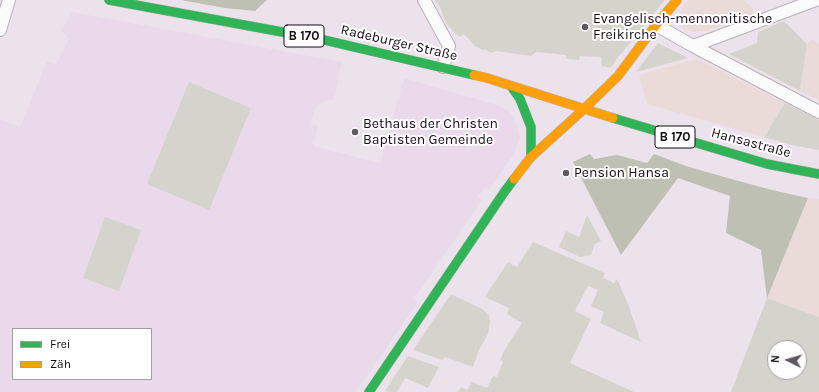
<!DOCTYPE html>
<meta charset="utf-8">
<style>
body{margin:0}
#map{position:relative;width:819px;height:392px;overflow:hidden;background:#ece2ec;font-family:Karla,sans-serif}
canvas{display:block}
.legend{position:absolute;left:12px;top:328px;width:140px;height:52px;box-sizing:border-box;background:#fff;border:1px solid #a19ea1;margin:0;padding:5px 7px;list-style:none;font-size:12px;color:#130d13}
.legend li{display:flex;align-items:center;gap:8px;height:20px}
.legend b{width:20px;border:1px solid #a19ea1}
.north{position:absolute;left:767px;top:340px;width:40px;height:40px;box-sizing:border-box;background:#fff;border:1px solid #a19ea1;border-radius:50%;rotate:275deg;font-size:11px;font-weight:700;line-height:16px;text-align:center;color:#130d13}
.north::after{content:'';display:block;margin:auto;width:14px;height:18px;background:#5f585f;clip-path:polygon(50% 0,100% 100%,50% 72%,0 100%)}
</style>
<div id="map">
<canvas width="819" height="392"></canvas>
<ul class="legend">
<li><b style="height:5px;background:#30b455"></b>Frei</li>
<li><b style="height:5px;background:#ff9f0a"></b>Zäh</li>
</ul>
<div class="north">N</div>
</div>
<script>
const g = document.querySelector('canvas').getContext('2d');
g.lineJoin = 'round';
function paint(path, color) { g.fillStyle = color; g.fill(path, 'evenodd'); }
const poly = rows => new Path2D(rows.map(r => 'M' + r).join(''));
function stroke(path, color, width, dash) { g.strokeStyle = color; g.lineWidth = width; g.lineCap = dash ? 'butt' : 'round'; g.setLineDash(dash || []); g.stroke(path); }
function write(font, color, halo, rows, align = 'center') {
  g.font = font + ' Karla,sans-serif'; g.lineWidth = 4; g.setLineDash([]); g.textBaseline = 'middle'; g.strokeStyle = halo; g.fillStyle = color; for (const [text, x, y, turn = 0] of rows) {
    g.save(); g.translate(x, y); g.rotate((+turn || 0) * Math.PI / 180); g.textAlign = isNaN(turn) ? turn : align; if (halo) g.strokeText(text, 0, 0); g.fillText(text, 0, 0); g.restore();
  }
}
paint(poly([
 [688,0,743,0,751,6,755,15,709,30,692,32,685,29,681,25,679,19,680,13,682,7],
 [812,39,819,44,819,100,800,91,807,44],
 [697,59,785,103,764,137,647,104,639,75],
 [808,198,819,199,819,317,767,298]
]), '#ebdbd8');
paint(poly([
 [72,12,342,62,334,100,328,100,323,102,318,105,314,110,311,124,318,126,313,146,380,163,404,78,497,105,509,111,513,117,519,131,520,138,514,154,489,190,485,187,478,197,482,200,414,299,418,302,356,392,0,392,0,119,20,127,47,61,56,64,69,38,61,31],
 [13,329,151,329,151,379,13,379]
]), '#ead9ea');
paint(poly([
 [434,0,665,0,620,55,612,66,609,68,602,66,601,57,580,56,579,60,566,59,566,55,536,52,531,56,496,51,491,53,485,49,483,50,475,46,464,34,460,37,457,35,446,23,440,7],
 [784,21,807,44,800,91,729,54,757,43,758,32],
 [658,43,688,58,636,72],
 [189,82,251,108,209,210,147,184],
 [785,103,819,120,819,150,791,145,764,137],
 [587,215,601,241,595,244,591,255,580,257,559,247,566,231,579,237],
 [105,217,141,230,119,291,83,278],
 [533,242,605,273,603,278,614,283,617,279,628,304,635,324,641,342,600,323,604,312,591,306,598,290,588,286,575,311,591,319,570,363,634,392,458,392,461,387,467,390,472,382,487,388,493,376,497,377,503,361,500,360,505,349,522,323,507,314,509,308,485,297,508,262,517,267],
 [451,294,482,309,489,315,490,321,488,334,479,350,473,367,445,357,442,360,413,350],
 [767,298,819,317,819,392,731,392],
 [775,348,799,348,799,372,775,372],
 [408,356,439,367,428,388,405,378,397,392,388,392,385,391]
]), '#d4d4cd');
paint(poly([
 [181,0,267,0,255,11,225,8],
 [590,154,594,159,617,155,647,163,654,154,686,166,724,177,772,190,808,198,767,298,761,250,726,233,730,196,678,178,621,255,573,162]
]), '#bec0b3');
const street = poly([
 [424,0,449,46,443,67],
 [656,25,693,46,819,112],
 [0,30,9,0],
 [693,46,816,0]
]);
const fast = poly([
 [109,0,320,39,474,75],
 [511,86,520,99,531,127,531,157],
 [613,118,767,164,819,174],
 [369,392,505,191,514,179]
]);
const slow = poly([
 [474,75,487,78,613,118],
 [514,179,531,157,584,109,618,76,656,25,677,0]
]);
stroke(street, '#b8b0b8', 14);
stroke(fast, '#b8b0b8', 10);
stroke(slow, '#b8b0b8', 10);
stroke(street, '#fcfbfc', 12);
stroke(fast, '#30b455', 9);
stroke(slow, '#ff9f0a', 9);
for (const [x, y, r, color] of [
 [585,27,4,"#5f585f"],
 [355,132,4,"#5f585f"],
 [566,173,4,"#5f585f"]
]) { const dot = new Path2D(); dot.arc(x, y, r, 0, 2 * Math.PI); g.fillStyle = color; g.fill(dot); stroke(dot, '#fff', 1.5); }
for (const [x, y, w] of [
 [304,36,40],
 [675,137,40]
]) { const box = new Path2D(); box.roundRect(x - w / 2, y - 11, w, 22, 3); g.fillStyle = '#fff'; g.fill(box); stroke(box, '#130d13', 1); }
write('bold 13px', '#130d13', null, [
 ["B 170",304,36],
 ["B 170",675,137]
]);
write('14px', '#130d13', '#fff', [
 ["Evangelisch-mennonitische",593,19],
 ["Freikirche",593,35],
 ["Bethaus der Christen",363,124],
 ["Baptisten Gemeinde",363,140],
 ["Pension Hansa",574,173]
], 'left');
write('14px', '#130d13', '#fff', [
 ["Radeburger Straße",399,43,13],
 ["Hansastraße",751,143,15]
]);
</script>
